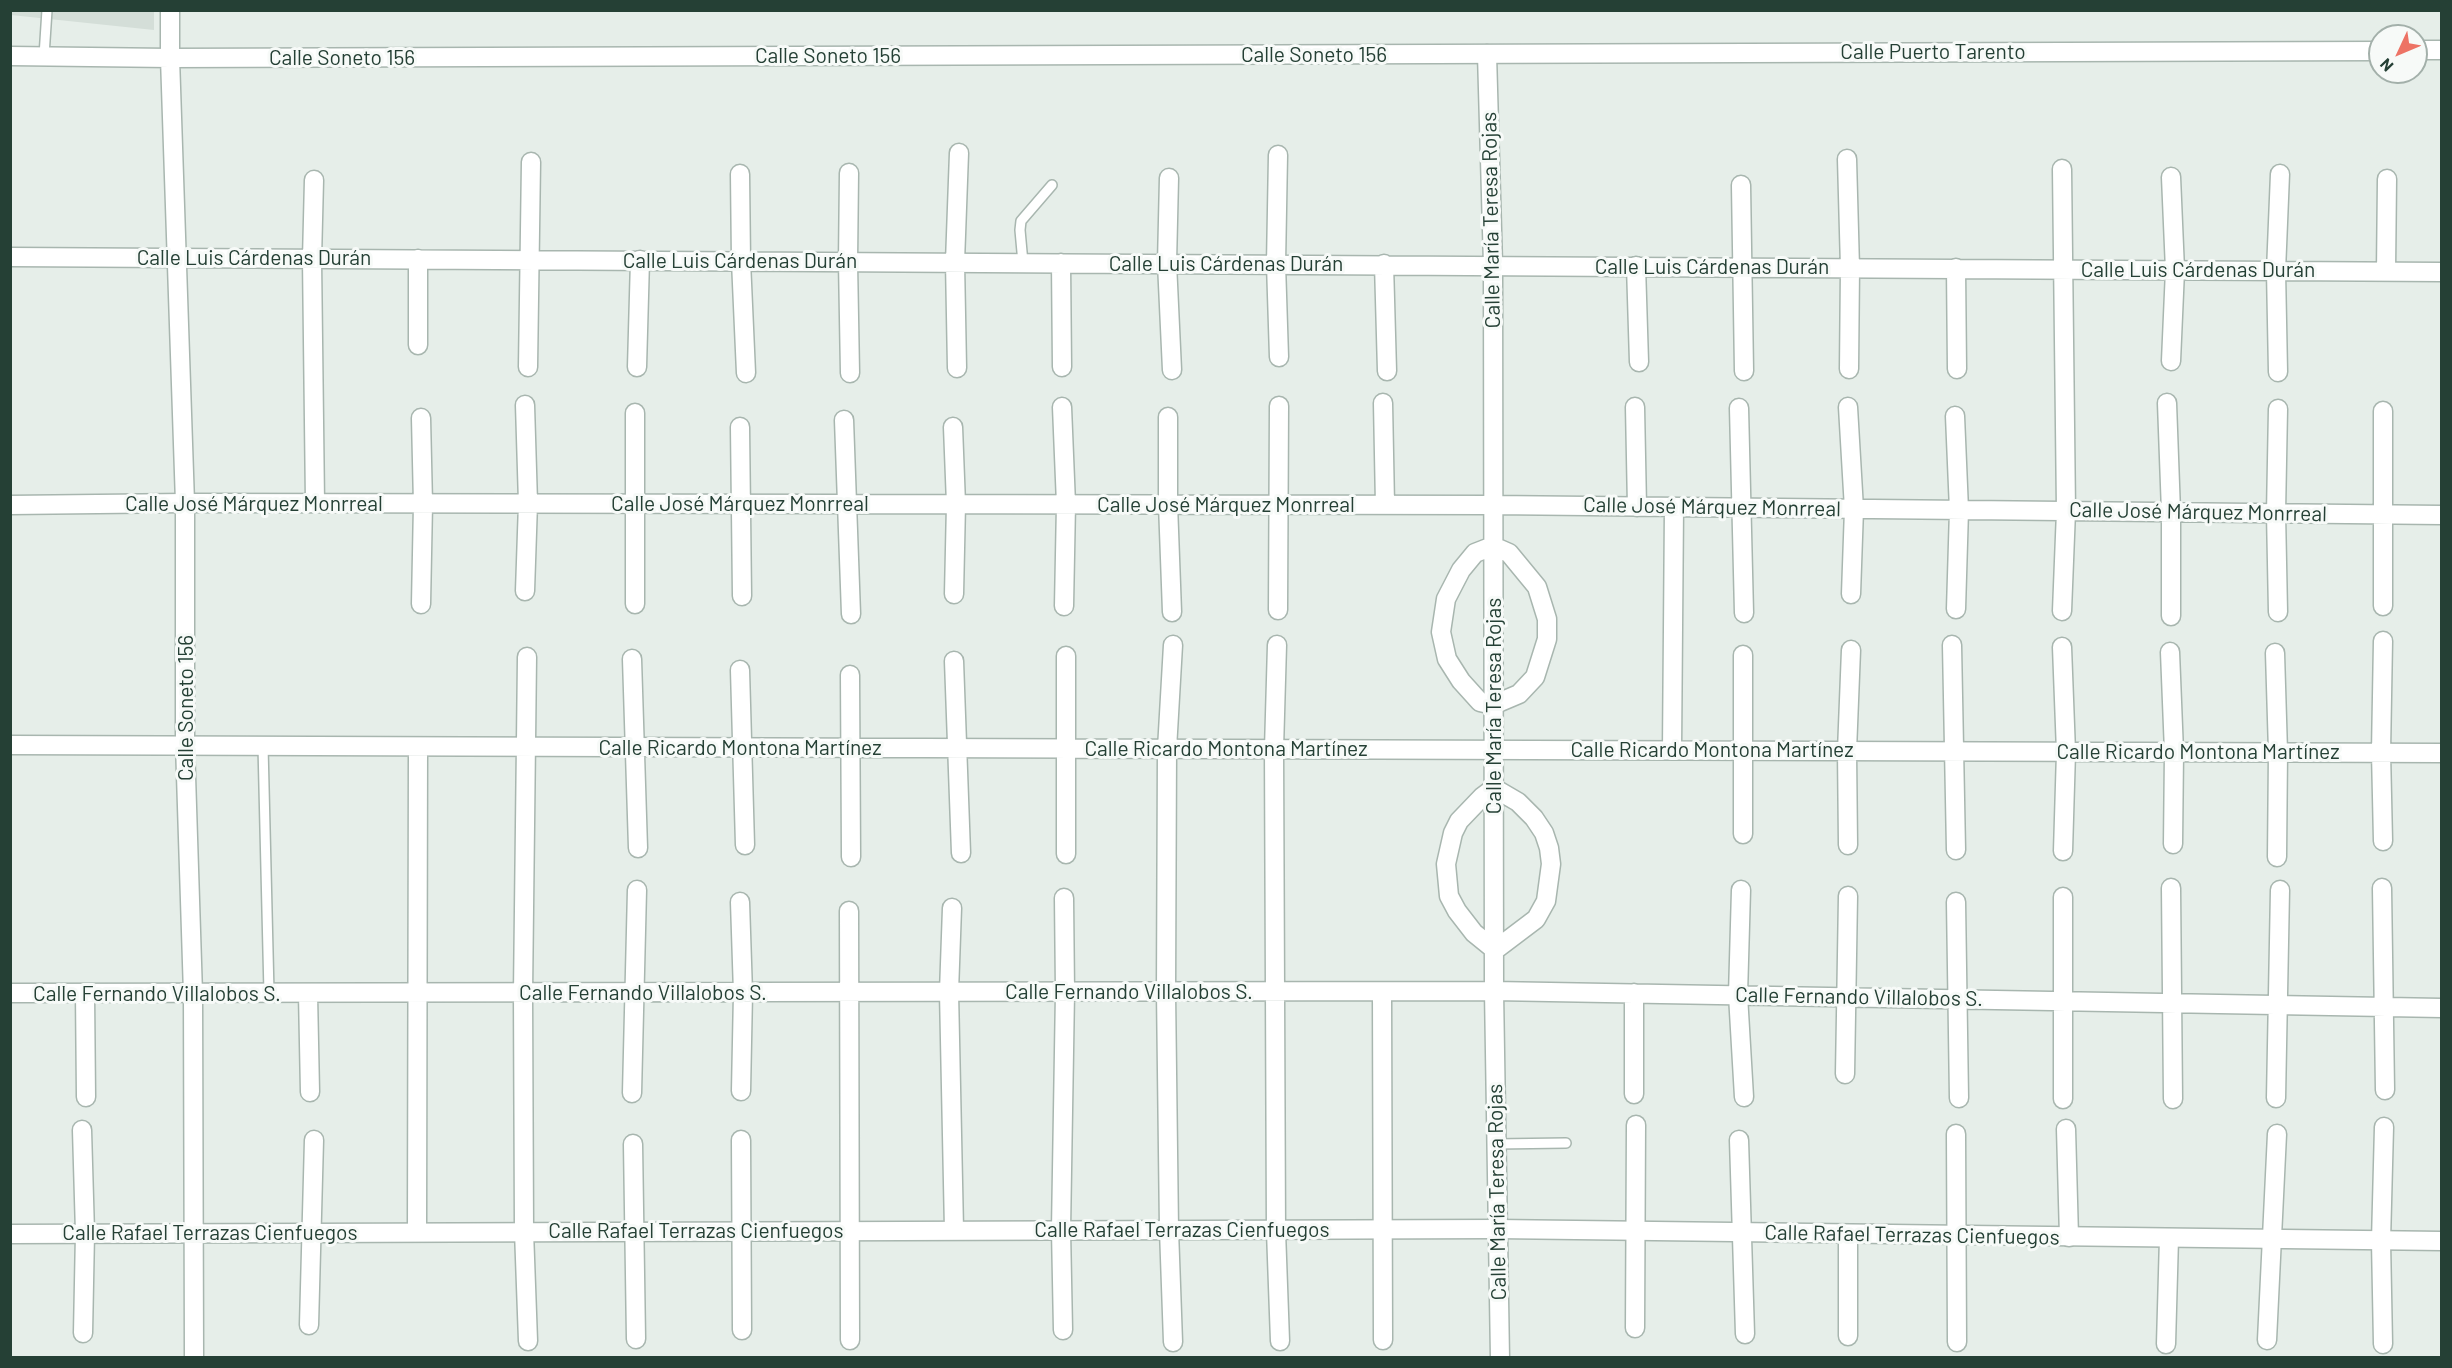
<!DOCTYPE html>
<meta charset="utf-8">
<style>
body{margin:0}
#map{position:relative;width:2452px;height:1368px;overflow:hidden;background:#e6eee9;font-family:Barlow,sans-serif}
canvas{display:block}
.frame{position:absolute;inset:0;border:12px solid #254035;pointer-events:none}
.north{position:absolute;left:2368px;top:24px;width:60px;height:60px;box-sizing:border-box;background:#f7faf8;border:2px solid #a3b0aa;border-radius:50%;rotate:226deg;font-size:16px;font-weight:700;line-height:24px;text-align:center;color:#254035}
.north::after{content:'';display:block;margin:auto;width:21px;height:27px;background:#ed7365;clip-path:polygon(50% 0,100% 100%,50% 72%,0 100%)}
</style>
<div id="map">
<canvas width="2452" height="1368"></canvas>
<div class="frame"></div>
<div class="north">N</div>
</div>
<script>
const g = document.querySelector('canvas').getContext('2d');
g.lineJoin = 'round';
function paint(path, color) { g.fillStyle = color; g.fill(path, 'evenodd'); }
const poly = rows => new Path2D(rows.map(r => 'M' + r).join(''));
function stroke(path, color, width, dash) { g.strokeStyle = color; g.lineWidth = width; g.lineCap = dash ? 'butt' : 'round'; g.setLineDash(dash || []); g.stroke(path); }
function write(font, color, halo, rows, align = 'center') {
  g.font = font + ' Barlow,sans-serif'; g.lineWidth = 6; g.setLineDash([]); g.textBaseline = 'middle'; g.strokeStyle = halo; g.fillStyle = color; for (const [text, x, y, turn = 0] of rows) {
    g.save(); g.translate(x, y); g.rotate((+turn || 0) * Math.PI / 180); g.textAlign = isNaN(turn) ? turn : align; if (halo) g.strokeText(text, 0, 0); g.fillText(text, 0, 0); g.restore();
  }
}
paint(poly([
 [10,11,154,11,154,30,11,15]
]), '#d4ded8');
const service = poly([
 [44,56,47,10],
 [1023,263,1020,230,1021,221,1052,185],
 [263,746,269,993],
 [1496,1144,1566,1143]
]);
const minor = poly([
 [1487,54,1493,265,1494,991,1500,1358],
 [170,58,170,10],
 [1278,155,1276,264,1279,357],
 [1847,159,1850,268,1849,369],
 [2062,169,2066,511,2062,611],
 [849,173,848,262,850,373],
 [740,174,741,261,746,373],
 [1169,178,1167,263,1172,370],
 [314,180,312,259,315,503],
 [1741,185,1744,371],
 [10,257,2442,272],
 [1061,263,1062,367],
 [1384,264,1387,371],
 [1636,266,1639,362],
 [1956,268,1957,369],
 [2386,271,2387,179],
 [418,345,418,259],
 [2171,361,2175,270,2171,177],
 [528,367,531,162],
 [637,367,640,260],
 [957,368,955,262,959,153],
 [2278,372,2276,271,2280,174],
 [1383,403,1385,505],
 [2167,403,2171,512,2171,616],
 [1062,407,1066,504,1064,606],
 [1635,407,1637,507],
 [1848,407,1854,509,1851,594],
 [1739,408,1744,613],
 [2383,411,2383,606],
 [635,413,635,604],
 [1955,416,1959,510,1956,609],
 [1168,417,1168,504,1172,612],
 [421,418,423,504,421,604],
 [844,420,851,614],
 [740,427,742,596],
 [953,427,956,504,954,594],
 [10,505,185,503,1493,505,2442,515],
 [1493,546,1509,553,1537,587,1547,619,1547,639,1535,677,1519,694,1493,705,1480,702,1461,681,1447,659,1441,632,1446,599,1461,570,1475,553,1493,546],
 [525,591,528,503,525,405],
 [1278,610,1279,406],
 [2278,612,2276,513,2278,409],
 [1173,645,1167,749,1166,992,1169,1230,1173,1342],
 [1277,645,1274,749,1276,1231,1280,1341],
 [1952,645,1956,850],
 [2062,647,2066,752,2063,851],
 [2170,652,2174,752,2173,844],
 [2275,653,2278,752,2277,857],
 [1743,655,1743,834],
 [1066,656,1066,854],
 [527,657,523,993,524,1231,528,1341],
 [632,659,638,848],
 [954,661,961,853],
 [740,670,745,845],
 [850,675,851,857],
 [10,745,2442,753],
 [1672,750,1674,507],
 [1494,788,1518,802,1534,818,1544,833,1549,848,1551,864,1546,901,1536,919,1495,950,1474,933,1457,911,1449,896,1446,864,1453,833,1459,821,1482,797,1494,788],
 [2383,841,2381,752,2383,641],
 [1848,845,1847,751,1851,650],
 [2171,888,2173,1099],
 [2382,888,2385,1090],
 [1741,890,1738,995,1744,1097],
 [740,902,743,993,741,1091],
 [1956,902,1959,1098],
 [952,908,949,992,954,1230],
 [849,911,850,1340],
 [1382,992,1383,1340],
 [10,993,1494,991,2442,1008],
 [1634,993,1634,1094],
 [85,994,86,1097],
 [308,994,310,1092],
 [1845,1074,1848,896],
 [632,1093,637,890],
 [2276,1098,2280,890],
 [2063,1099,2063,897],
 [2066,1129,2069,1237],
 [82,1130,85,1233,83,1333],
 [1956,1134,1957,1342],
 [741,1140,742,1330],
 [1739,1140,1745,1334],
 [633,1144,636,1339],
 [417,1232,418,747],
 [309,1325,314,1140],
 [1635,1328,1636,1125],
 [1063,1330,1061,1230,1065,992,1064,898],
 [1848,1336,1848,1234],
 [2267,1340,2277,1134],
 [2166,1344,2169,1238],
 [2383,1344,2381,1241,2384,1127]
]);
const tertiary = poly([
 [2416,50,2442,50],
 [10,56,170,58,2380,51],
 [170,58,185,503,185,744,193,994,194,1358],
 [10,1234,1497,1229,2442,1241]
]);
stroke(service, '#a8b6af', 12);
stroke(minor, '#a8b6af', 21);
stroke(tertiary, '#a8b6af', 21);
stroke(service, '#fff', 9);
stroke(minor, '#fff', 18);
stroke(tertiary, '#fff', 18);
write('21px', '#254035', '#f7faf8', [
 ["Calle Puerto Tarento",1933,52],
 ["Calle Soneto 156",1314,55],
 ["Calle Soneto 156",828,56],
 ["Calle Soneto 156",342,58],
 ["Calle María Teresa Rojas",1491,220,-91],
 ["Calle Luis Cárdenas Durán",254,258],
 ["Calle Luis Cárdenas Durán",740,261],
 ["Calle Luis Cárdenas Durán",1226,264],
 ["Calle Luis Cárdenas Durán",1712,267],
 ["Calle Luis Cárdenas Durán",2198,270],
 ["Calle José Márquez Monrreal",254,504],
 ["Calle José Márquez Monrreal",740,504],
 ["Calle José Márquez Monrreal",1226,505],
 ["Calle José Márquez Monrreal",1712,507,1],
 ["Calle José Márquez Monrreal",2198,512,1],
 ["Calle María Teresa Rojas",1494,706,-90],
 ["Calle Soneto 156",186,708,-90],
 ["Calle Ricardo Montona Martínez",740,748],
 ["Calle Ricardo Montona Martínez",1226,749],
 ["Calle Ricardo Montona Martínez",1712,750],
 ["Calle Ricardo Montona Martínez",2198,752],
 ["Calle Fernando Villalobos S.",1129,992],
 ["Calle Fernando Villalobos S.",643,993],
 ["Calle Fernando Villalobos S.",157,994],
 ["Calle Fernando Villalobos S.",1859,997,1],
 ["Calle María Teresa Rojas",1497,1192,-91],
 ["Calle Rafael Terrazas Cienfuegos",1182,1230],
 ["Calle Rafael Terrazas Cienfuegos",696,1231],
 ["Calle Rafael Terrazas Cienfuegos",210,1233],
 ["Calle Rafael Terrazas Cienfuegos",1912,1235,1]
]);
</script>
